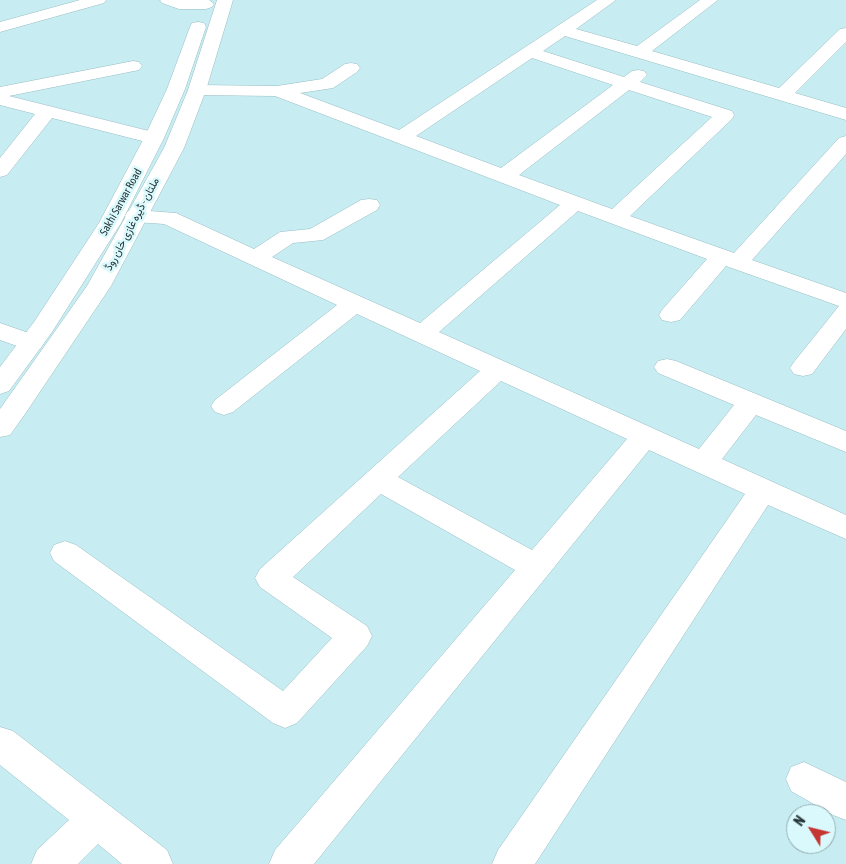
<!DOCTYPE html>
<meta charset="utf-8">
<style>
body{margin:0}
#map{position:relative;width:846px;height:864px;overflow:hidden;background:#c7edf2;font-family:"Asap Condensed",sans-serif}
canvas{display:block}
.north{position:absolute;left:786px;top:804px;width:50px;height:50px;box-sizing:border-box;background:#daf9fd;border:1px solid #91aaad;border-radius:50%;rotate:306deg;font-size:14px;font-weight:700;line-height:20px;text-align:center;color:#243335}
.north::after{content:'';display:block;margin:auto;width:18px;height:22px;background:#c53632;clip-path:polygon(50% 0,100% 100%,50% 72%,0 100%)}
</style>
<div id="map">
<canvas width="846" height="864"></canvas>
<div class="north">N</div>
</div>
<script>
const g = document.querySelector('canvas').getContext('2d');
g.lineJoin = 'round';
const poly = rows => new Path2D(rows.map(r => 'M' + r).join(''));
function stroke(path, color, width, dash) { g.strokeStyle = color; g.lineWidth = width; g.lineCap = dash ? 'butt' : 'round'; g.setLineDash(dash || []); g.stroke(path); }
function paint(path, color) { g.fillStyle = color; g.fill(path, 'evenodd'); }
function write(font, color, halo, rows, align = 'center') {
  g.font = font + ' "Asap Condensed",Vazirmatn,sans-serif'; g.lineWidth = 5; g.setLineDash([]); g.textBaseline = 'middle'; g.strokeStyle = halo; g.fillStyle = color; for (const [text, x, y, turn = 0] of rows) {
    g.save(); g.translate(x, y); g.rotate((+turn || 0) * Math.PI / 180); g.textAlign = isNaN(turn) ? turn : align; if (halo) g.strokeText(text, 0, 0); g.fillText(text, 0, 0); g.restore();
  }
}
const street = poly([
 [80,0,106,0,104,3,0,32,0,22,80,0],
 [597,0,616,0,576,29,637,46,700,0,718,0,652,51,779,88,840,29,846,28,846,42,795,93,846,108,846,120,565,36,543,51,624,77,632,71,638,70,644,71,647,75,640,82,732,111,734,115,732,119,630,216,734,253,839,138,846,136,846,154,752,260,846,293,846,329,812,374,803,376,794,374,790,368,794,362,839,306,726,266,680,320,671,322,662,320,659,315,662,310,707,259,578,211,439,332,699,449,734,405,658,373,654,367,658,361,667,359,676,361,846,431,846,452,756,415,722,459,846,515,846,539,768,505,535,864,492,864,498,850,745,494,649,450,314,864,269,864,275,850,515,570,381,494,293,577,367,626,372,636,367,646,297,723,285,728,273,723,54,561,50,553,54,545,65,541,76,545,283,691,332,638,260,587,255,578,260,569,480,371,357,314,233,412,224,415,215,412,211,406,215,400,337,305,164,224,136,222,128,221,125,216,128,211,136,210,176,213,254,249,280,232,310,229,361,200,369,199,377,200,380,205,377,210,323,240,293,243,272,257,420,323,560,205,275,96,197,95,191,94,188,90,191,86,197,85,277,86,322,79,345,64,351,63,357,64,360,68,357,72,333,88,300,93,399,130,597,0],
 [532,58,613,85,501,168,416,136,532,58],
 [629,90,712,117,612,209,519,175,629,90],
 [501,381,627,439,532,550,398,477,501,381],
 [133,61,139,62,142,66,139,70,9,96,161,134,164,138,161,142,154,144,52,118,7,175,0,177,0,158,35,114,0,105,0,87,133,61],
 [0,323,40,337,44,343,40,349,31,351,0,340,0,323],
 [0,727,13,731,167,850,173,864,122,864,98,844,78,864,31,864,37,850,69,820,0,765,0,727],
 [804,762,846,782,846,820,833,815,791,791,786,779,791,767,804,762]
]);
const secondary = poly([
 [160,0,209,0,214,4,212,7,206,9,179,9,162,3,160,0]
]);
const highway = poly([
 [217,0,233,0,206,90,184,148,111,286,25,414,10,435,0,437,0,409,87,286,164,148,188,90,217,0],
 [198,22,204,23,206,27,185,89,164,138,121,223,52,332,9,391,0,394,0,367,34,322,99,223,144,138,167,89,190,27,192,23,198,22]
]);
stroke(street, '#97bdc2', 1);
stroke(secondary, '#97bdc2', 1);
stroke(highway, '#97bdc2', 1);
paint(street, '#fff');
paint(secondary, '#fff');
paint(highway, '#fff');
write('11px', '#243335', '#daf9fd', [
 ["Sakhi Sarwar Road",121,202,-61],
 ["ملتان - ڈیرہ غازی خان روڈ",132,224,-62]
]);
</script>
